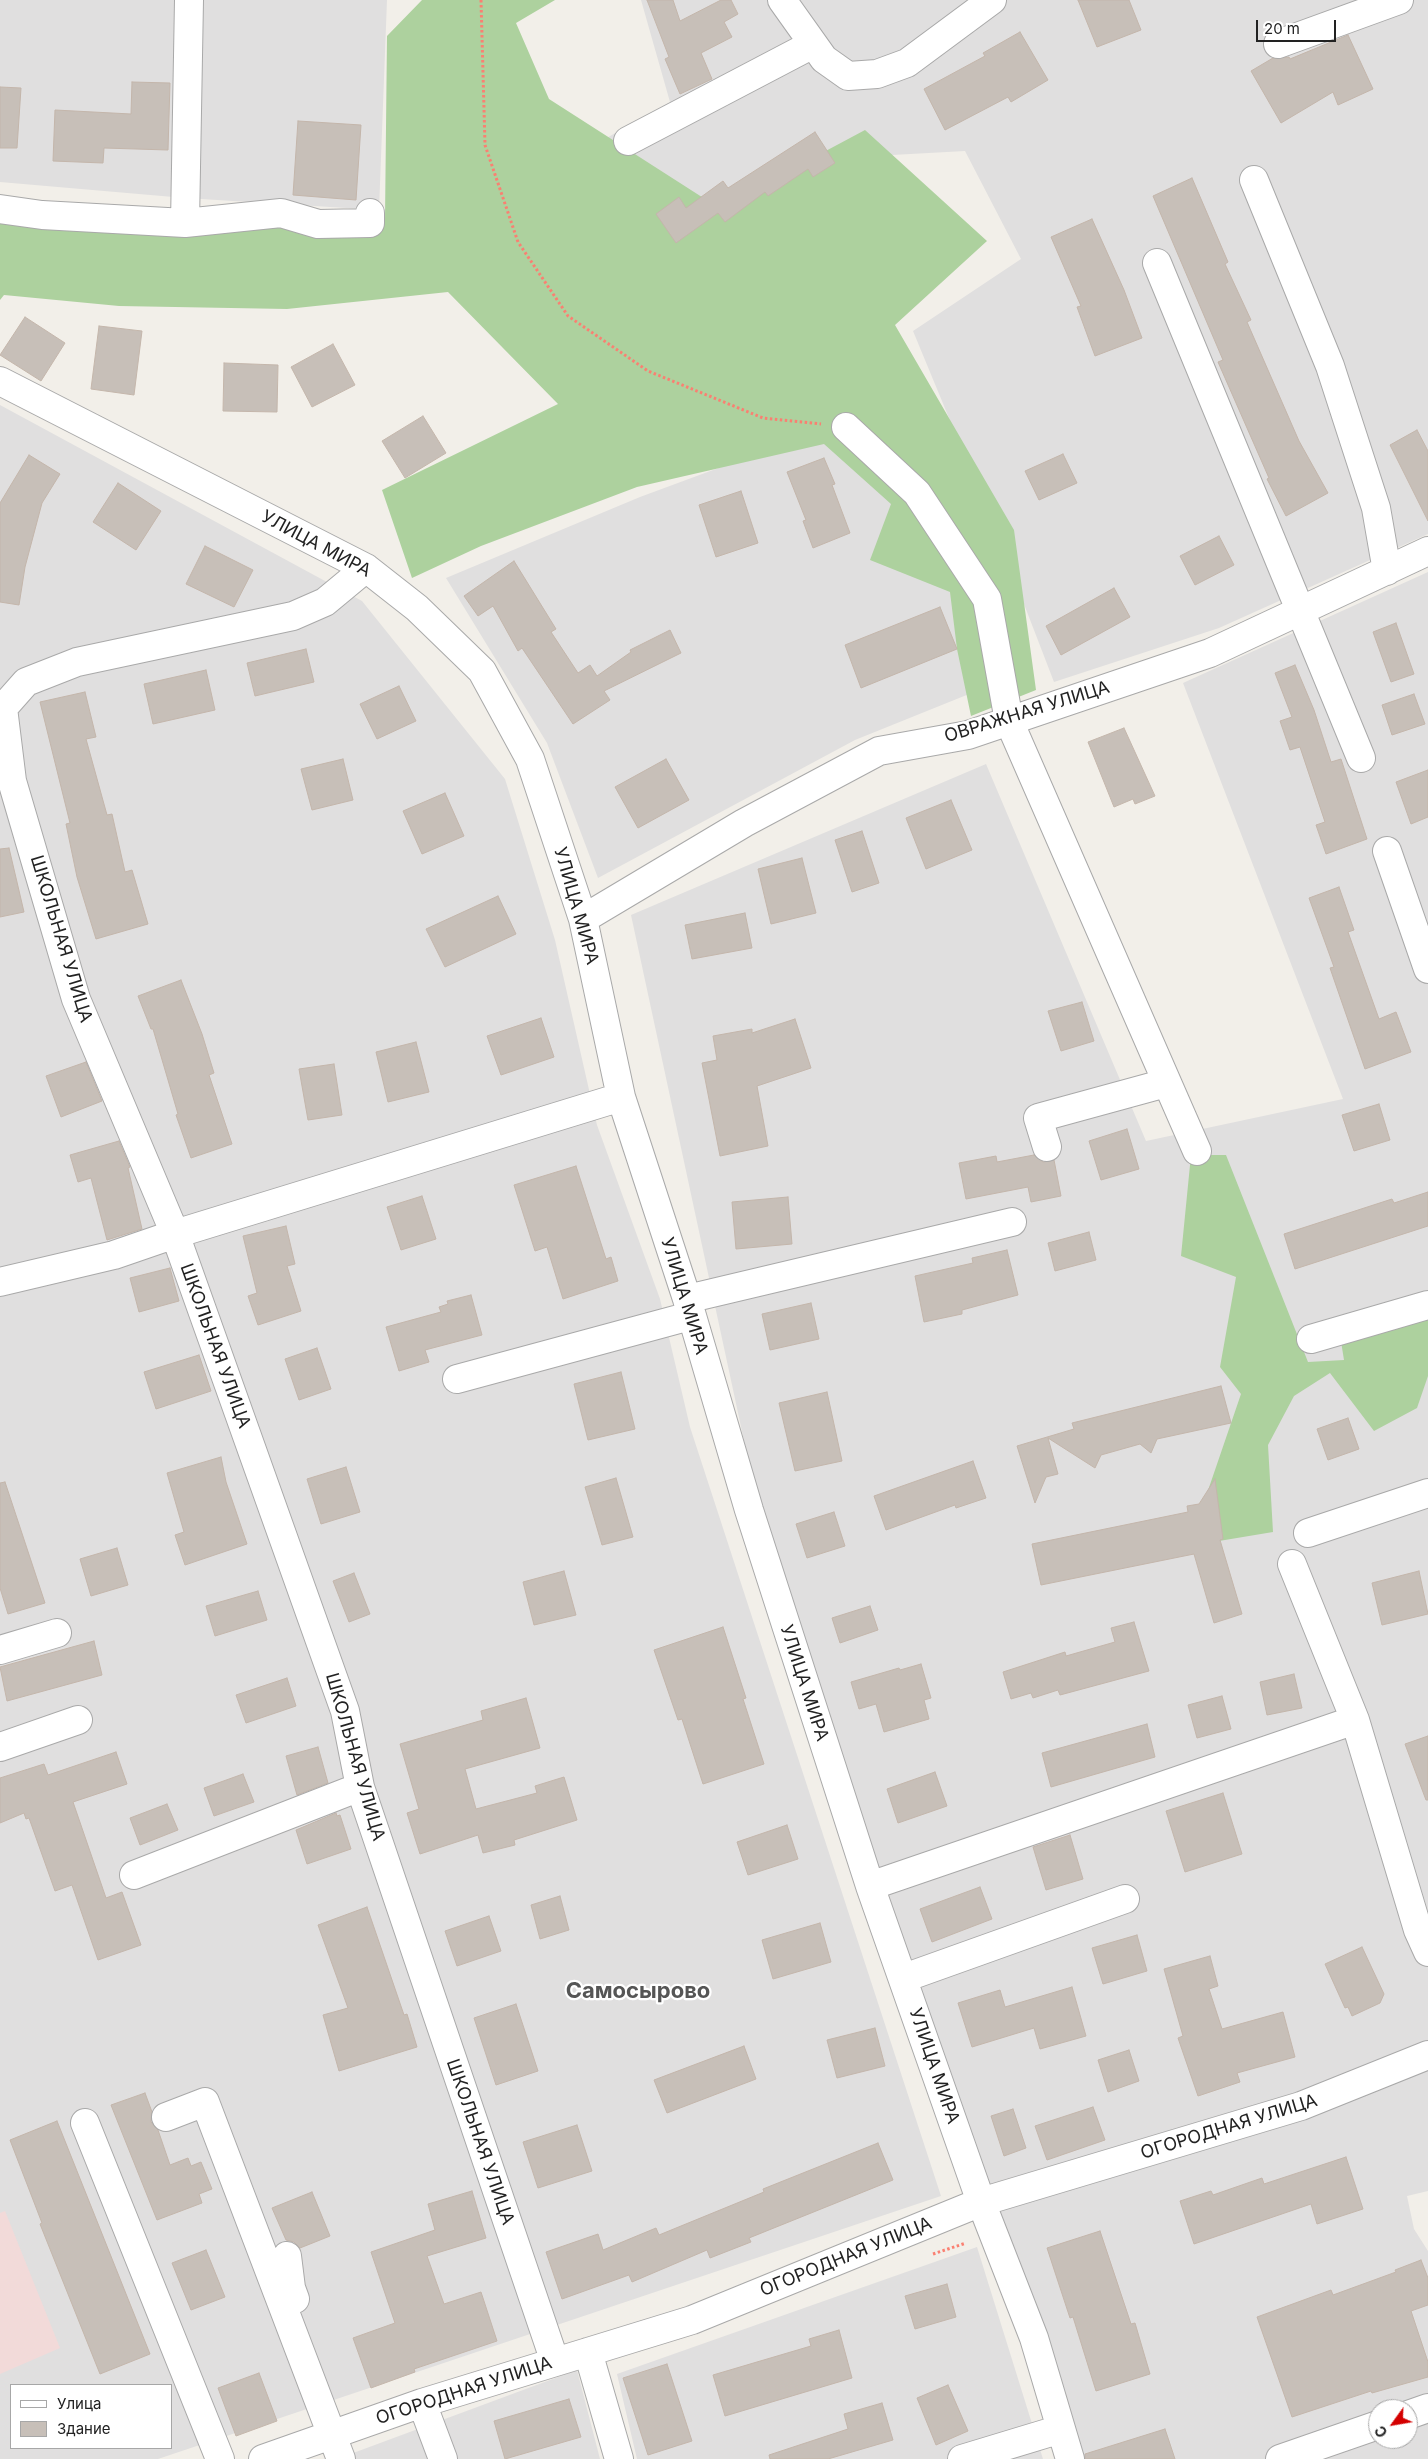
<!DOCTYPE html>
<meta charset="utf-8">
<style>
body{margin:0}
#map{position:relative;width:1428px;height:2459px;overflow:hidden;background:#f2efe9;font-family:Inter,sans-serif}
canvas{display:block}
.legend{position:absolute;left:10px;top:2384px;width:162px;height:65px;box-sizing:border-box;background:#fff;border:1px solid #a7a7a7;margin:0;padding:6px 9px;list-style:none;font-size:15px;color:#222}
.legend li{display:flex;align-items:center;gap:10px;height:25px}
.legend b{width:25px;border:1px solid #a7a7a7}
.north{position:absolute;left:1368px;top:2399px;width:50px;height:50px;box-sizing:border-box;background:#fff;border:1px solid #a7a7a7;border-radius:50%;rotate:238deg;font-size:14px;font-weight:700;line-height:20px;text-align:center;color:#222}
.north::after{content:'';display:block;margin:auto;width:18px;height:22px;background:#d40000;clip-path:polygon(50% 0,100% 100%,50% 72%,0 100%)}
.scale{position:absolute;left:1256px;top:20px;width:80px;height:22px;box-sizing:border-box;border:2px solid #222;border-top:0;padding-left:6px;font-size:15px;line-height:18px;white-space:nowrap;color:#222;-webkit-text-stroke:4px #fff;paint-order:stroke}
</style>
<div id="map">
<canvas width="1428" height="2459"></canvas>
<ul class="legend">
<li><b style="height:6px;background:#fff"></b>Улица</li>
<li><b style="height:14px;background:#c7bfb8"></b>Здание</li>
</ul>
<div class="north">С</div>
<div class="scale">20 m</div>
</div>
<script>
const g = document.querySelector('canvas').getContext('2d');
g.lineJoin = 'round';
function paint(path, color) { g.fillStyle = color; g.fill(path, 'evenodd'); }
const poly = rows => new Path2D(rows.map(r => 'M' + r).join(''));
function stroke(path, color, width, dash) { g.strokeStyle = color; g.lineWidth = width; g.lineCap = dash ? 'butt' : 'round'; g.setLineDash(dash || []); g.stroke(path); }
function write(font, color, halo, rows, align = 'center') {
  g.font = font + ' Inter,sans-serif'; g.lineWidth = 4.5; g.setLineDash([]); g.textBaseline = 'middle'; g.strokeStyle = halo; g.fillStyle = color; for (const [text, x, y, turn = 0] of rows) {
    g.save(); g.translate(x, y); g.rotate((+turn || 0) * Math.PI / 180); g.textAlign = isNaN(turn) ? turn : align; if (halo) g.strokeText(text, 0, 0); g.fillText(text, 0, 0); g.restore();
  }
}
paint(poly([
 [0,0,387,0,379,210,185,198,0,182],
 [641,0,1428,0,1428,534,1219,628,1054,682,997,534,913,331,1021,259,965,151,874,156,666,259,589,148,670,102],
 [0,405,362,601,505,779,555,940,597,1125,660,1299,690,1427,941,2196,158,2459,0,2459],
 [11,2385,171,2385,171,2448,11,2448],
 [832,426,963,589,984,688,855,740,598,878,547,743,446,578,640,497],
 [1428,572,1428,2191,1407,2196,1414,2229,1428,2251,1428,2459,1071,2459,853,1821,749,1464,631,915,986,764,1146,1141,1343,1099,1183,683],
 [1378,2409,1408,2409,1408,2439,1378,2439],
 [977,2247,1043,2459,637,2459,617,2374],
 [577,2370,600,2459,337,2459]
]), '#e0dfdf');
paint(poly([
 [5,2211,60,2348,0,2374,0,2213]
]), '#f2dad9');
paint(poly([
 [422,0,555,0,516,23,549,99,719,208,865,130,987,241,895,325,1014,530,1036,690,971,716,957,649,950,592,870,560,891,504,824,444,637,487,481,546,412,578,382,490,558,404,448,292,287,309,119,306,4,295,0,300,0,214,263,222,385,219,387,36],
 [1191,1155,1226,1155,1308,1362,1344,1360,1339,1329,1428,1301,1428,1376,1417,1408,1374,1431,1330,1373,1294,1396,1268,1445,1273,1532,1189,1546,1241,1394,1220,1367,1236,1277,1181,1256]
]), '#add19e');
const building = poly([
 [647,0,673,0,680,21,721,0,731,0,738,14,724,22,732,37,701,53,712,79,680,94,665,59,669,57,647,0],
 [1078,0,1129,0,1141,30,1097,47,1078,0],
 [1020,32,1048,80,1011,102,1008,97,945,130,924,89,985,56,983,53,1020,32],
 [1348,35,1373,89,1338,105,1333,92,1281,123,1251,71,1273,58,1289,57,1290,59,1348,35],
 [132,82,170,83,168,150,104,148,103,163,53,161,55,110,131,114,132,82],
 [0,87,21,88,17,148,0,148,0,87],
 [298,121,361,125,356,200,293,195,298,121],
 [815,132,835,163,813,177,808,169,768,196,765,192,725,222,718,213,676,243,656,214,679,197,686,208,723,181,728,188,815,132],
 [1192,178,1228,262,1225,264,1251,320,1247,322,1299,441,1328,493,1286,516,1267,479,1269,478,1218,362,1223,360,1153,196,1192,178],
 [1092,219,1124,290,1142,338,1095,356,1077,307,1081,306,1051,237,1092,219],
 [25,317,65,343,41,381,0,355,25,317],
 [99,326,142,331,134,395,91,389,99,326],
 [333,344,355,385,312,407,291,367,333,344],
 [224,363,278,365,277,412,223,411,224,363],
 [423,416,446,453,405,478,382,441,423,416],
 [1417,430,1428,451,1428,521,1390,445,1417,430],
 [1063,454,1077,483,1039,500,1025,471,1063,454],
 [29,455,60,474,42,503,25,567,19,605,0,602,0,503,29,455],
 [824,458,835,484,832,485,850,533,813,548,803,521,806,520,787,472,824,458],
 [118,483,161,511,136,550,93,522,118,483],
 [741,491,758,543,716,557,699,505,741,491],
 [1219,536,1234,565,1195,585,1180,556,1219,536],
 [205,546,253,570,234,607,186,584,205,546],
 [514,561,556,629,551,632,578,673,590,665,597,676,631,652,630,650,670,630,681,653,604,691,610,700,573,724,522,648,518,651,493,606,478,616,464,596,514,561],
 [1114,588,1130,617,1061,655,1046,626,1114,588],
 [940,607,957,649,861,688,845,645,940,607],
 [1396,623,1414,674,1391,682,1373,632,1396,623],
 [306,649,314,682,255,696,247,663,306,649],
 [1295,665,1314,710,1331,762,1341,759,1367,839,1326,854,1316,825,1325,822,1300,747,1290,750,1280,721,1292,717,1275,673,1295,665],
 [206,670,215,710,153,724,144,684,206,670],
 [399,686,416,721,377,739,360,704,399,686],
 [85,692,96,737,86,739,107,815,112,814,125,872,132,870,148,924,96,939,77,877,66,824,70,823,40,702,85,692],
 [1414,694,1425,724,1392,735,1382,705,1414,694],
 [1124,728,1155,796,1135,804,1133,799,1114,807,1088,742,1124,728],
 [343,759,353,800,312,810,301,769,343,759],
 [666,759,689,800,638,828,615,787,666,759],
 [1428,770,1428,817,1411,824,1396,782,1428,770],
 [445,793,464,836,422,854,403,811,445,793],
 [951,800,972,850,926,869,906,818,951,800],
 [862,831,879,883,852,892,835,840,862,831],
 [9,848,24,912,0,917,0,849,9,848],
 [802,858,816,913,771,924,758,869,802,858],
 [1339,887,1354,930,1348,932,1379,1019,1396,1012,1411,1052,1365,1069,1330,968,1334,967,1309,898,1339,887],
 [498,896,516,934,445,967,426,929,498,896],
 [745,913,752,948,692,959,685,925,745,913],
 [181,980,202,1034,214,1073,209,1075,232,1144,191,1158,176,1115,178,1114,153,1029,151,1029,138,996,181,980],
 [1082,1002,1094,1041,1061,1051,1048,1011,1082,1002],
 [541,1018,554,1057,501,1075,487,1036,541,1018],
 [795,1019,811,1068,757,1086,768,1146,720,1156,702,1063,717,1060,713,1036,752,1029,752,1033,795,1019],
 [416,1042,429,1092,388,1102,376,1052,416,1042],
 [86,1062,102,1101,61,1117,46,1076,86,1062],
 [334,1064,342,1115,308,1120,299,1069,334,1064],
 [1379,1104,1390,1140,1354,1151,1342,1115,1379,1104],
 [1127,1129,1139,1169,1101,1180,1089,1141,1127,1129],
 [119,1141,130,1167,128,1168,142,1229,107,1240,91,1178,78,1182,70,1155,119,1141],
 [1034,1155,1043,1162,1054,1160,1061,1196,1031,1202,1028,1187,966,1199,959,1163,996,1156,997,1162,1034,1155],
 [576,1166,606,1259,611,1257,618,1281,563,1299,547,1247,535,1251,514,1185,576,1166],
 [1428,1192,1428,1226,1295,1269,1284,1234,1392,1199,1394,1203,1428,1192],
 [422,1196,436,1239,401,1250,387,1207,422,1196],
 [788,1197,792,1244,736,1249,732,1202,788,1197],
 [286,1226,295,1264,287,1266,301,1311,258,1325,248,1296,257,1293,243,1236,286,1226],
 [1089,1232,1096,1260,1055,1271,1048,1243,1089,1232],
 [1007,1250,1018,1295,962,1310,962,1314,924,1322,915,1276,973,1263,972,1258,1007,1250],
 [170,1268,179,1301,139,1312,130,1278,170,1268],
 [471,1295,482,1335,425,1350,429,1362,399,1371,386,1327,441,1312,439,1307,448,1304,447,1301,471,1295],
 [811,1303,819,1339,770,1350,762,1314,811,1303],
 [317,1348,331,1389,299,1400,285,1359,317,1348],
 [199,1355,211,1391,156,1409,144,1372,199,1355],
 [621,1372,635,1429,588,1440,574,1384,621,1372],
 [1221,1386,1231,1423,1157,1439,1151,1453,1140,1444,1101,1455,1095,1468,1048,1438,1058,1474,1046,1477,1035,1503,1017,1446,1074,1429,1072,1423,1221,1386],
 [827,1392,842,1461,795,1471,779,1403,827,1392],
 [1348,1418,1359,1449,1328,1460,1317,1429,1348,1418],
 [221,1457,226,1482,247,1544,185,1565,175,1535,184,1532,167,1473,221,1457],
 [973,1461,986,1498,956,1508,955,1505,886,1530,874,1496,973,1461],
 [346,1467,360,1512,321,1524,307,1479,346,1467],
 [616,1478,633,1537,602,1545,585,1487,616,1478],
 [1215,1479,1223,1539,1220,1540,1242,1614,1214,1623,1194,1554,1041,1585,1032,1544,1188,1512,1187,1506,1199,1504,1215,1479],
 [5,1482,45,1603,8,1614,0,1588,0,1483,5,1482],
 [834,1512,845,1546,807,1558,796,1524,834,1512],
 [117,1548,128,1585,91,1596,80,1559,117,1548],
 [564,1571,576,1615,534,1625,523,1582,564,1571],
 [1419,1571,1428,1614,1382,1625,1372,1583,1419,1571],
 [354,1573,370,1614,349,1622,333,1581,354,1573],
 [258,1591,267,1620,215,1636,206,1606,258,1591],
 [870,1606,878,1630,840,1643,832,1618,870,1606],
 [1134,1622,1149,1671,1060,1695,1058,1690,1033,1698,1031,1693,1011,1699,1003,1672,1065,1652,1066,1656,1115,1642,1111,1628,1134,1622],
 [723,1627,746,1698,743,1699,764,1764,703,1784,682,1719,678,1720,654,1650,723,1627],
 [94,1641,102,1675,7,1701,0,1667,94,1641],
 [921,1664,931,1698,924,1700,929,1719,884,1732,876,1704,859,1709,851,1682,899,1668,900,1670,921,1664],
 [1294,1674,1302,1708,1267,1715,1260,1682,1294,1674],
 [287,1678,296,1706,246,1723,236,1695,287,1678],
 [1222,1696,1231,1729,1197,1738,1188,1705,1222,1696],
 [526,1698,540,1748,465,1769,476,1809,537,1793,535,1786,564,1777,577,1820,514,1840,515,1845,483,1853,478,1835,420,1854,407,1813,419,1809,400,1744,483,1720,481,1711,526,1698],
 [1147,1724,1155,1757,1051,1787,1042,1753,1147,1724],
 [1428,1736,1428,1800,1426,1800,1405,1744,1428,1736],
 [318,1747,328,1783,297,1795,286,1756,318,1747],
 [116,1752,127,1784,73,1802,106,1898,122,1892,141,1945,98,1960,72,1885,55,1891,29,1818,26,1819,24,1813,0,1823,0,1778,44,1764,48,1775,116,1752],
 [935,1772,947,1806,898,1823,887,1789,935,1772],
 [243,1774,254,1802,214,1816,204,1788,243,1774],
 [1223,1793,1242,1854,1185,1872,1166,1811,1223,1793],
 [167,1804,178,1830,140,1845,130,1818,167,1804],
 [336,1813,337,1816,340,1815,351,1849,307,1864,296,1830,336,1813],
 [787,1825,798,1859,748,1875,737,1842,787,1825],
 [1070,1835,1083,1879,1046,1890,1033,1847,1070,1835],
 [980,1887,992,1919,932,1942,920,1909,980,1887],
 [560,1896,569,1930,540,1939,531,1905,560,1896],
 [367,1907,404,2015,407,2014,417,2047,339,2071,323,2015,348,2008,318,1925,367,1907],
 [489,1916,501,1951,457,1966,445,1931,489,1916],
 [820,1923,831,1962,773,1979,762,1940,820,1923],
 [1137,1935,1147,1971,1103,1984,1092,1948,1137,1935],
 [1362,1947,1384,1994,1380,2003,1352,2016,1348,2007,1345,2008,1325,1964,1362,1947],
 [1210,1956,1218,1986,1209,1989,1222,2029,1283,2012,1295,2057,1237,2073,1240,2082,1198,2096,1178,2038,1183,2036,1164,1969,1210,1956],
 [1072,1987,1086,2036,1040,2049,1034,2028,972,2047,958,2003,1000,1990,1005,2007,1072,1987],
 [516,2004,538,2071,496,2085,474,2018,516,2004],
 [875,2028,885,2066,837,2078,827,2040,875,2028],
 [744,2046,756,2079,667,2113,654,2080,744,2046],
 [1129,2050,1139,2081,1108,2092,1098,2060,1129,2050],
 [145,2093,152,2112,151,2122,158,2130,170,2165,188,2158,191,2166,201,2162,212,2189,199,2194,202,2203,157,2220,111,2105,145,2093],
 [1093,2107,1105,2140,1047,2160,1035,2126,1093,2107],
 [1013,2109,1026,2148,1004,2156,991,2116,1013,2109],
 [57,2121,150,2354,100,2374,40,2224,42,2223,10,2140,57,2121],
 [577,2125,592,2171,538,2188,523,2142,577,2125],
 [878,2143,893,2180,749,2238,751,2242,710,2258,707,2250,632,2282,629,2275,562,2299,546,2252,598,2234,603,2250,656,2228,659,2235,764,2192,763,2189,878,2143],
 [1346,2157,1363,2209,1317,2224,1311,2204,1194,2244,1180,2201,1211,2191,1213,2195,1262,2178,1264,2184,1346,2157],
 [472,2191,486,2238,427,2256,444,2304,481,2292,497,2341,414,2369,415,2372,371,2388,353,2338,395,2323,371,2252,435,2230,428,2204,472,2191],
 [312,2192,330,2236,300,2248,294,2242,286,2240,272,2208,312,2192],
 [1100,2231,1131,2324,1135,2323,1150,2374,1096,2391,1073,2317,1070,2318,1047,2248,1100,2231],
 [206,2250,225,2297,191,2310,172,2263,206,2250],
 [1421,2260,1428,2278,1428,2305,1411,2311,1428,2362,1428,2377,1372,2393,1371,2391,1292,2417,1257,2317,1331,2290,1333,2295,1396,2272,1395,2270,1421,2260],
 [947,2284,956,2317,915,2329,905,2296,947,2284],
 [839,2330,852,2378,725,2416,713,2375,811,2346,809,2339,839,2330],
 [667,2364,692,2441,648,2455,623,2378,667,2364],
 [259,2373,277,2421,236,2436,218,2388,259,2373],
 [948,2385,968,2431,936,2445,917,2398,948,2385],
 [569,2399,581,2437,505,2459,494,2421,569,2399],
 [882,2403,893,2440,828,2459,770,2459,769,2455,848,2429,844,2414,882,2403],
 [1165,2429,1175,2459,1085,2459,1085,2454,1165,2429]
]);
paint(building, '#c7bfb8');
stroke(building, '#c4b6ab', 1);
const minor = poly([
 [782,0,824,59,848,76,877,74,907,63,992,0],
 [1278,44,1399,0],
 [628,141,813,44],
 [1254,180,1330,366,1376,508,1387,571],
 [0,209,42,215,185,223,281,213,318,224,370,223,370,213],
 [185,223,189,0],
 [1157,263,1361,758],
 [0,381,366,568,417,608,482,671,530,759,583,919,621,1097,687,1299,749,1510,870,1886,981,2202,1034,2338,1070,2459],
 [846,427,917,493,987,599,1009,721,1197,1151],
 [366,568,325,602,293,616,77,662,26,682,3,708,12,781,76,999,175,1234,345,1711,360,1787,555,2362],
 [1387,851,1428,969],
 [583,919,744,823,879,751,968,735,1210,653,1428,551],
 [1047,1147,1038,1118,1166,1083],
 [0,1282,114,1255,175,1234,621,1097],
 [687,1299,1012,1222],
 [1311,1339,1428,1305],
 [457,1379,690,1316],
 [1308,1533,1428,1493],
 [1292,1564,1355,1720,1418,1930,1428,1952],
 [0,1650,57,1633],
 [0,1747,78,1720],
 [134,1875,360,1787],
 [870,1886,1355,1720],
 [904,1978,1125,1899],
 [166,2117,205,2102,341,2459],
 [85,2123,220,2459],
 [287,2256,291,2288,295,2299],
 [588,2352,619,2459],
 [422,2403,443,2459],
 [1408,2415,1428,2408],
 [263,2459,422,2403,692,2320,981,2202,1301,2106,1428,2055],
 [962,2459,1061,2429],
 [1280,2459,1378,2425]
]);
stroke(minor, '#a9a9a9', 30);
stroke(poly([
 [481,0,485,145,518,242,568,316,648,371,763,418,821,424],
 [933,2254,966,2243]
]), '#fa8072', 3, [2.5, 2.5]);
stroke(minor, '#fff', 28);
write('18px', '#222', '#fff', [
 ["УЛИЦА МИРА",316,544,28],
 ["ОВРАЖНАЯ УЛИЦА",1027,712,-17],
 ["УЛИЦА МИРА",576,906,74],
 ["ШКОЛЬНАЯ УЛИЦА",61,939,73],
 ["УЛИЦА МИРА",684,1296,73],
 ["ШКОЛЬНАЯ УЛИЦА",215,1346,70],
 ["УЛИЦА МИРА",804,1683,72],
 ["ШКОЛЬНАЯ УЛИЦА",355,1757,74],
 ["УЛИЦА МИРА",934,2066,71],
 ["ОГОРОДНАЯ УЛИЦА",1229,2127,-17],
 ["ШКОЛЬНАЯ УЛИЦА",480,2142,71],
 ["ОГОРОДНАЯ УЛИЦА",846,2257,-22],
 ["ОГОРОДНАЯ УЛИЦА",464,2391,-18]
]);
write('bold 22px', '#555', '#fff', [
 ["Самосырово",638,1991]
]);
</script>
